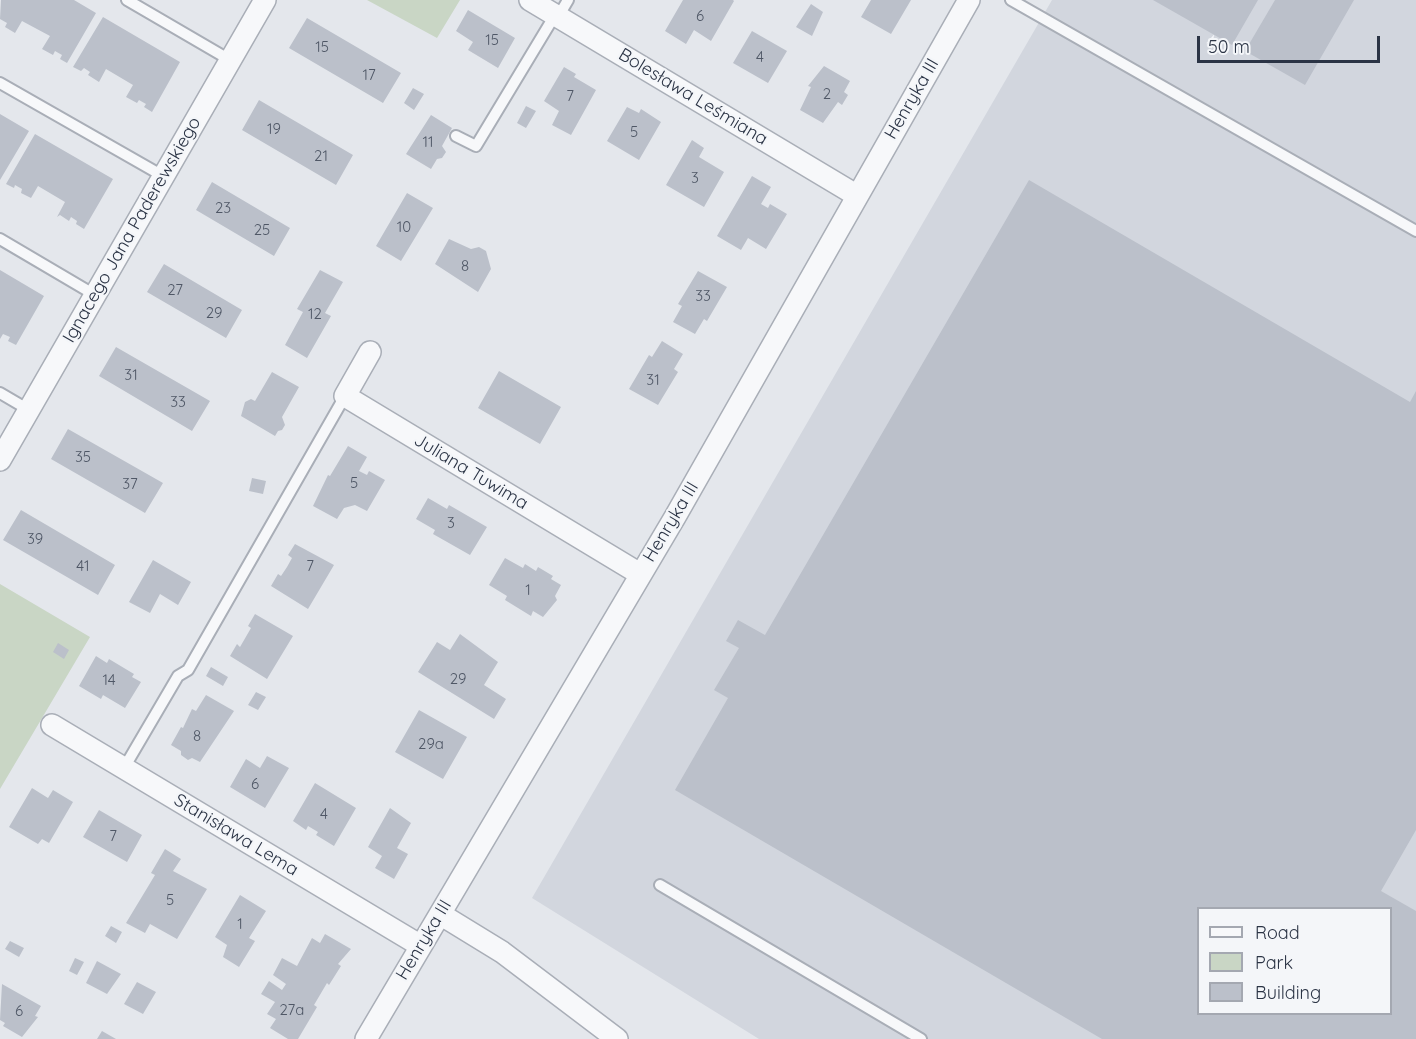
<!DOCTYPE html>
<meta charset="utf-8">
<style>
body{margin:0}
#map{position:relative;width:1416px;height:1039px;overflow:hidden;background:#e4e7ec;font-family:Quicksand,sans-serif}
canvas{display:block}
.legend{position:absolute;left:1197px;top:907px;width:195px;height:108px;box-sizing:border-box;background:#f4f6f9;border:2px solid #a4a8b1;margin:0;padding:8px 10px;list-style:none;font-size:18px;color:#2b3445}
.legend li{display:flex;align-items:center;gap:12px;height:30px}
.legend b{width:30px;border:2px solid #a4a8b1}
.scale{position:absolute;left:1197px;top:36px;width:183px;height:27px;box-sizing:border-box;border:3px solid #2b3445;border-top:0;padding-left:8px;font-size:18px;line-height:21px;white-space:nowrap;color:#2b3445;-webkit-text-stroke:4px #f4f6f9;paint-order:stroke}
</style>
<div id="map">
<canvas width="1416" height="1039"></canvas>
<ul class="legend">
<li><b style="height:8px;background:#f7f8fa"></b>Road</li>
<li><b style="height:16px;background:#c9d6c5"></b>Park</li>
<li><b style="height:16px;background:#bbc0ca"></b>Building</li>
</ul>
<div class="scale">50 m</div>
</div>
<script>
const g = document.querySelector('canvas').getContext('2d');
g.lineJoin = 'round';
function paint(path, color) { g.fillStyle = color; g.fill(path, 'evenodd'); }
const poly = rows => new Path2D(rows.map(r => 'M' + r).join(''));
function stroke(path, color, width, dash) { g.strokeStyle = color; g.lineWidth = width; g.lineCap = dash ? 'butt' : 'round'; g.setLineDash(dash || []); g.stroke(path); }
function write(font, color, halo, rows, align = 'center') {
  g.font = font + ' Quicksand,sans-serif'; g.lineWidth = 4.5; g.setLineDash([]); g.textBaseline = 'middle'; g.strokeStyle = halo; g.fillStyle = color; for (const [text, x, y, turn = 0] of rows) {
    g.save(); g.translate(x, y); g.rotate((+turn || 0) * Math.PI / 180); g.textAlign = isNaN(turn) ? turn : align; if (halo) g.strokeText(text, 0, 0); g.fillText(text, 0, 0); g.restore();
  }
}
paint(poly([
 [1052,0,1416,0,1416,1039,759,1039,532,898],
 [1198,908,1390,908,1390,1014,1198,1014]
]), '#d2d6de');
paint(poly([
 [367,0,460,0,437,38],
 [0,584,90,637,0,789]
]), '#c9d6c5');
paint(poly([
 [1,0,74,0,96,13,67,63,60,59,62,55,55,51,53,55,42,49,50,36,22,21,15,33,5,27,7,23,0,19],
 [683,0,733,0,734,1,711,41,694,30,686,44,665,31],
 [871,0,911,0,891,34,861,17],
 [1153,0,1258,0,1232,45],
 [1275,0,1354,0,1305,85,1245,51],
 [811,4,823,12,812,36,796,27],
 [468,10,515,38,498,68,468,50,473,42,456,31],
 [103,17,180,62,152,112,144,107,146,104,139,100,137,103,126,97,133,85,106,69,99,82,88,75,90,72,84,68,81,71,73,67],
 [307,18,401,73,383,103,289,48],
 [752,31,787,51,768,83,733,63],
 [824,66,850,81,844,92,848,95,842,105,838,102,823,123,800,110,811,87,808,86],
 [564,67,576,74,574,77,596,90,571,135,552,125,559,111,544,101],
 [413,88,424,94,414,110,404,103],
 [259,100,353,155,336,185,242,130],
 [526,106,536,111,526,128,517,123],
 [627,107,639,113,641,109,661,122,639,160,607,141],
 [0,114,29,131,0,180],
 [431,115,452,128,442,146,446,152,442,158,437,159,431,169,406,154],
 [35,134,113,179,84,229,76,224,77,221,71,217,69,221,60,215,57,217,65,202,38,186,31,198,21,193,22,189,15,185,14,188,6,184],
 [692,140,704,148,699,157,724,172,704,207,666,185],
 [752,176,771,187,761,204,768,208,770,204,787,214,766,249,748,238,741,250,717,236],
 [1029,180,1410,402,1416,391,1416,830,1381,891,1416,911,1416,1039,1102,1039,675,790,728,698,714,690,739,648,726,641,738,620,765,635],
 [1198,908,1390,908,1390,1014,1198,1014],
 [212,182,290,228,274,256,196,210],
 [407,193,433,208,401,261,376,246],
 [449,239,471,249,479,247,486,251,491,269,478,292,435,264],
 [164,264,242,310,226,338,147,292],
 [0,270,44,296,16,345,8,341,10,337,3,334,0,339],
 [320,270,343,282,325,313,331,316,307,358,285,345,303,312,297,309],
 [698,271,727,287,707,321,704,319,695,334,673,322,682,306,678,304],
 [662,341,683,354,674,369,678,372,658,405,629,389,649,355,652,357],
 [116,347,210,401,192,431,99,376],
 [499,371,561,407,540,444,478,408],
 [272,372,299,387,282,417,285,425,282,430,278,431,275,436,241,416,245,402,251,399,255,401],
 [68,429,163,483,145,513,51,459],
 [348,446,367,457,359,471,367,475,369,471,385,480,367,511,355,505,344,508,337,519,313,506,328,475,330,476],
 [252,478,266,481,263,494,249,491],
 [428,498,447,509,449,505,487,527,470,555,433,534,435,530,416,519],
 [21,510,115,565,98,595,3,540],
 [295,544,334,565,308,609,271,586,278,574,281,576,287,567,292,558,288,555],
 [505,558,523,568,525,564,536,571,538,567,553,576,551,579,561,585,555,596,557,600,543,617,533,611,531,616,505,600,507,596,489,585],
 [153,560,191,582,178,605,160,594,150,613,129,602],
 [255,614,293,636,267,679,230,656,237,644,240,647,251,628,248,626],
 [460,634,498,662,484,685,506,699,494,719,418,672,437,642,450,650],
 [58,643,69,650,64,659,53,652],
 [96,656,107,663,109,659,134,674,132,677,141,682,125,708,103,695,101,699,79,686],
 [211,667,228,677,223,686,206,676],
 [256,692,266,697,258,710,248,705],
 [206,695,234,711,200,762,192,758,188,760,181,755,181,751,171,745,181,727,183,728,192,709,196,711],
 [419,710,467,737,443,779,395,752],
 [267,756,289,768,265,808,230,787,246,759,260,768],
 [315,783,356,808,334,846,316,835,318,832,308,826,306,830,293,821],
 [32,788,48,798,53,790,73,802,49,843,42,839,38,844,9,827],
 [390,808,411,823,397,848,408,854,394,879,375,868,382,856,368,847],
 [99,810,142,835,127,862,83,837],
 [165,849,181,859,173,871,207,889,177,939,150,924,145,933,126,923,155,875,151,873],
 [240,895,266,911,249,938,255,941,239,967,223,957,227,945,215,937],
 [111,926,122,932,116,943,105,936],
 [325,934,351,949,338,964,341,966,329,985,327,983,314,1005,317,1007,298,1039,288,1039,270,1028,276,1019,267,1014,275,1002,261,994,269,981,282,990,286,984,273,975,282,958,297,966,312,938,320,943],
 [10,941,24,948,19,957,5,949],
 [75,958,84,962,77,975,69,971],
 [97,961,121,974,107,994,86,983],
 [137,982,156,992,143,1014,124,1004],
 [2,984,41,1006,35,1016,38,1017,22,1037,3,1026,5,1023,0,1020],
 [102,1031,116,1039,97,1039]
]), '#bbc0ca');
const lane = poly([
 [127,0,230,60],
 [1011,0,1416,231],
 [558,17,568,0],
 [0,83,163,176],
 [456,136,476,146,555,15],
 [0,239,95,295],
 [0,393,29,410],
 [124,768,178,676,188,670,345,396],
 [660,885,921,1039]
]);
const street = poly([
 [530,0,856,195],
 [370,352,345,396,640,574],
 [0,460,265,0],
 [52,725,421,946],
 [440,914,502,952,617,1039],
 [366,1039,675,517,969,0]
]);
stroke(lane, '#a9aeb7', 14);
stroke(street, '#a9aeb7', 24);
stroke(lane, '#f7f8fa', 10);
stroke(street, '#f7f8fa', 21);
write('15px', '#4f5766', null, [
 ["6",700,16],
 ["15",492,40],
 ["15",322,47],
 ["4",760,57],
 ["17",369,75],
 ["2",827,94],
 ["7",570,96],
 ["19",274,129],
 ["5",634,132],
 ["11",428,142],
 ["21",321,156],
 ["3",695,178],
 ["23",223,208],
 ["10",404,227],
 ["25",262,230],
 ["8",465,266],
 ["27",175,290],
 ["33",703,296],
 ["29",214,313],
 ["12",315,314],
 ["31",131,375],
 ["31",653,380],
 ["33",178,402],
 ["35",83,457],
 ["5",354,483],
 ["37",130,484],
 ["3",451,523],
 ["39",35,539],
 ["41",83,566],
 ["7",310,566],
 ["1",528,590],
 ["29",458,679],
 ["14",109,680],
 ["8",197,736],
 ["29a",431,744],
 ["6",255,784],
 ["4",324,814],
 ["7",113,836],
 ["5",170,900],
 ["1",240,924],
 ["27a",292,1010],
 ["6",19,1011]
]);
write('18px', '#2b3445', '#f4f6f9', [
 ["Bolesława Leśmiana",693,97,31],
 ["Henryka III",912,99,-60],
 ["Ignacego Jana Paderewskiego",132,230,-60],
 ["Juliana Tuwima",471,472,31],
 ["Henryka III",671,522,-59],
 ["Stanisława Lema",236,835,31],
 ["Henryka III",424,940,-59]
]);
</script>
